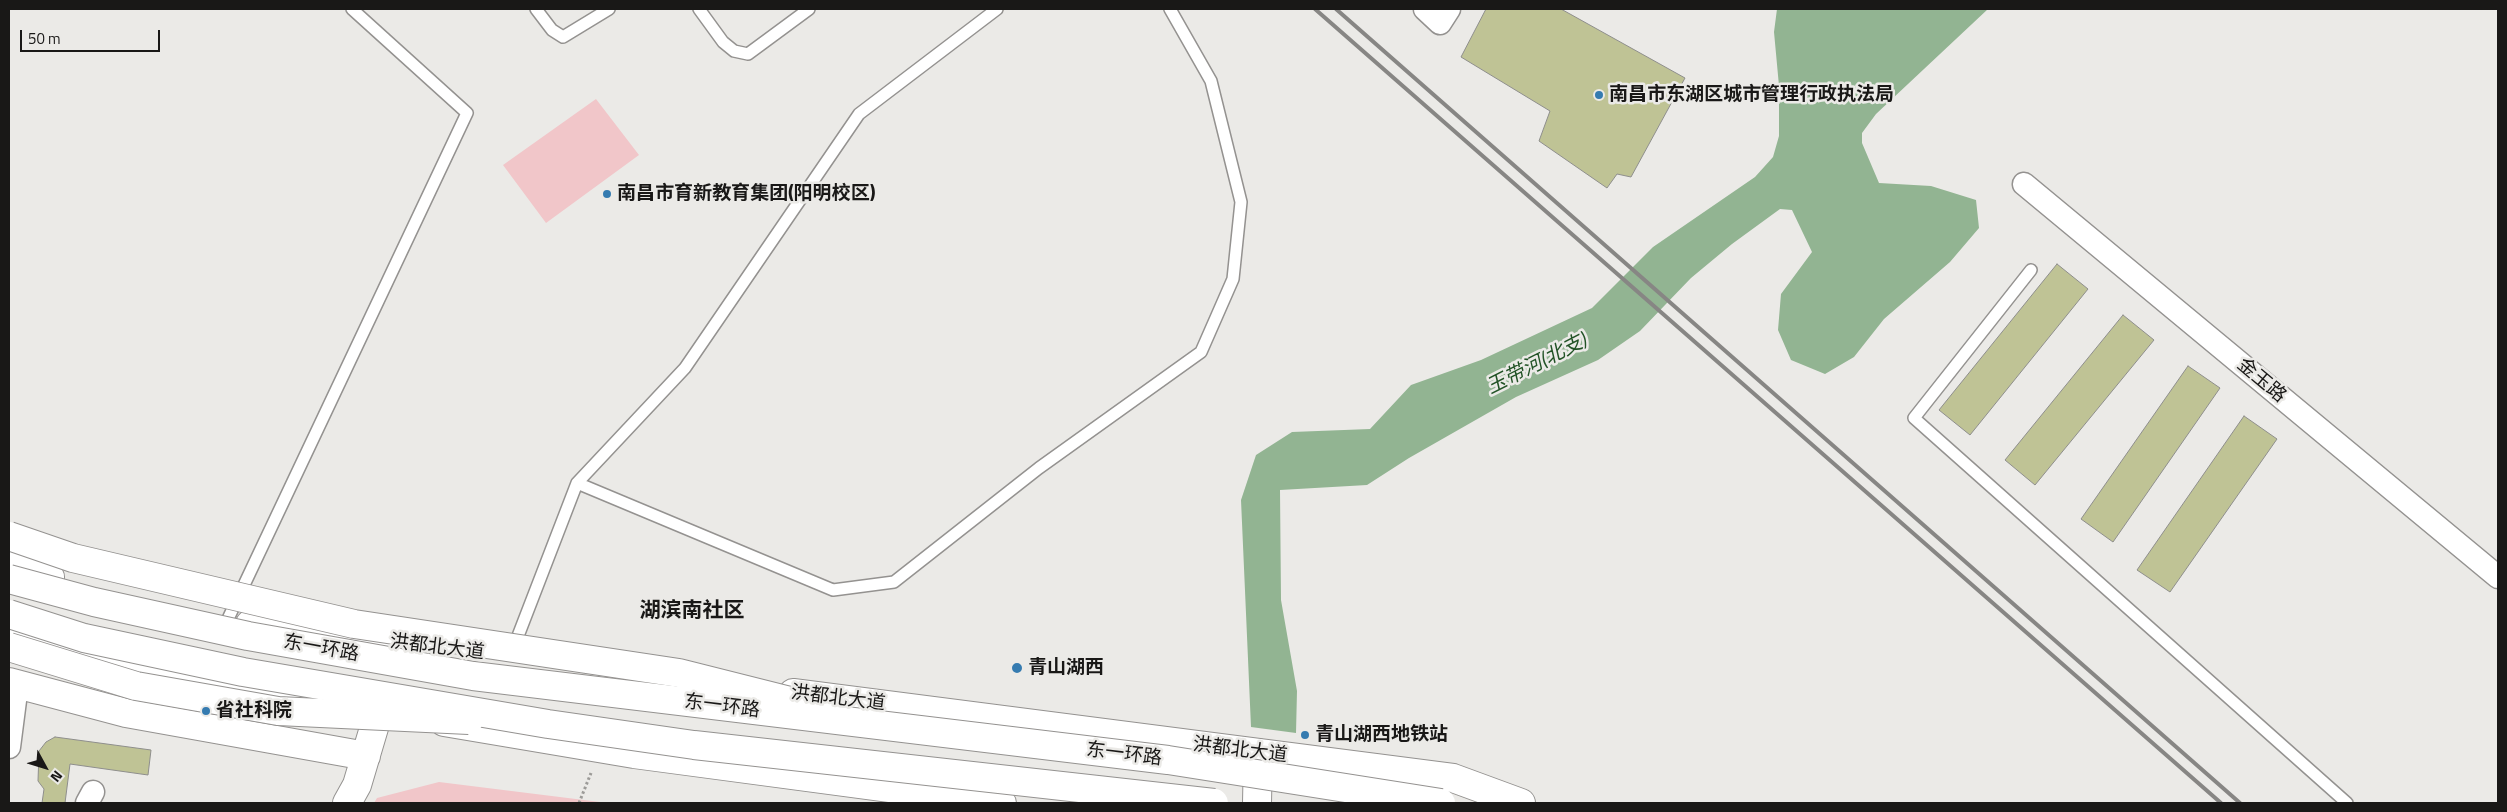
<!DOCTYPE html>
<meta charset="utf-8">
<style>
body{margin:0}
#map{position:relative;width:2507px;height:812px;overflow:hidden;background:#ebeae7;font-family:"Titillium Web",sans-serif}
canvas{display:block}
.frame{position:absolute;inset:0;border:10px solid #191817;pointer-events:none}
.north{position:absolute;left:20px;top:742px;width:50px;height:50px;-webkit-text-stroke:4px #ebeae7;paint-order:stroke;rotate:129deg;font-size:14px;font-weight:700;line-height:20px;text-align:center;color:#191817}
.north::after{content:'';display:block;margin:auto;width:18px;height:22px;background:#191817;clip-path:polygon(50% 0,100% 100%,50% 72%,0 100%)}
.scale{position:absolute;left:20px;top:30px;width:140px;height:22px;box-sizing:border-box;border:2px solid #191817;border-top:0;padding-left:6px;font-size:15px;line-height:18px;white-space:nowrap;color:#191817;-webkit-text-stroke:4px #ebeae7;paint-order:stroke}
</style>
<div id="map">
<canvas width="2507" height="812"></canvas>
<div class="frame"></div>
<div class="north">N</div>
<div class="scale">50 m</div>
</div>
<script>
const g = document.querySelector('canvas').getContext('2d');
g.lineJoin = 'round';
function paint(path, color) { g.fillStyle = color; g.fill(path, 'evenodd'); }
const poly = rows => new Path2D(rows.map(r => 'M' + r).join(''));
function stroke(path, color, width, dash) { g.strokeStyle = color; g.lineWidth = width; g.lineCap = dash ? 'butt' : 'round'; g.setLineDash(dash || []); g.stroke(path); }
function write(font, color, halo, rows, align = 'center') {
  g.font = font + ' "Titillium Web","Noto Sans SC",sans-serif'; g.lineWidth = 5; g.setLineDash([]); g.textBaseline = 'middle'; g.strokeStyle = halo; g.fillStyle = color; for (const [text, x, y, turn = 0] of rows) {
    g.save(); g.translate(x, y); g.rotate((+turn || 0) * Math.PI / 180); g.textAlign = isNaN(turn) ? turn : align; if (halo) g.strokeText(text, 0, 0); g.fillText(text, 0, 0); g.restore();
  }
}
paint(poly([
 [596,99,639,155,546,223,503,165],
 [439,782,608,803,374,803,377,798]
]), '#f1c6c9');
paint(poly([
 [1777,9,1988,9,1876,114,1862,133,1862,143,1879,183,1931,186,1976,200,1979,228,1950,262,1884,319,1854,357,1825,374,1791,360,1778,330,1781,294,1812,252,1792,210,1780,209,1732,244,1691,278,1640,331,1598,360,1516,397,1409,458,1367,485,1280,490,1281,600,1297,691,1296,733,1251,727,1241,500,1256,455,1292,432,1370,429,1411,385,1481,360,1592,308,1653,247,1755,177,1773,157,1779,136,1779,86,1774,32]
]), '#92b492');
const building = poly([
 [1486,9,1561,9,1685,78,1631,177,1617,174,1607,188,1539,141,1550,111,1461,57,1486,9],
 [2057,264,2088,289,1970,435,1939,410,2057,264],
 [2123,315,2154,340,2035,485,2005,460,2123,315],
 [2188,366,2220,388,2113,542,2081,519,2188,366],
 [2244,416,2277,439,2170,592,2137,570,2244,416],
 [55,737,151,750,148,775,70,764,65,803,42,803,44,789,38,781,39,751,46,742,55,737]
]);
paint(building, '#bfc395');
stroke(building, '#8e8e8c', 1);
const lane = poly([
 [536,9,552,30,563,37,609,9],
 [699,9,723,42,734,51,748,54,809,9],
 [2031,270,1914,418,2347,803],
 [577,483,833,590,894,582,1039,468,1201,352,1233,279,1241,202,1211,81,1170,9],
 [227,621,467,113,352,9],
 [513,649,577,483,685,368,859,114,997,9]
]);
const street = poly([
 [1425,9,1440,23,1449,9],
 [2024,184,2498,577],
 [9,747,17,685],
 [87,803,93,792]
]);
const secondary = poly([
 [9,682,126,713,366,756],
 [347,803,357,785,379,711],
 [1257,803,1258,753]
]);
const primary = poly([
 [9,565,50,577],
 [250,624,384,641],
 [9,634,207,681,345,705],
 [793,693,1453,778,1521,803],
 [444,722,634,754,1002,803]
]);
stroke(lane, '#949290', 14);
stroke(street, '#949290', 25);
stroke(secondary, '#949290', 30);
stroke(primary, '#949290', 30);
stroke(poly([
 [579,803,591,773]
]), '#9c9b98', 3, [2.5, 2.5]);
stroke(lane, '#fff', 11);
stroke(street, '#fff', 22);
stroke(secondary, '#fff', 28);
stroke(primary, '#fff', 28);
stroke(poly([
 [1315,9,2221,803],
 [1336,9,2240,803]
]), '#878684', 4);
const primaryBridge = poly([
 [9,536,73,558,354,624,679,673,822,709],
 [9,647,136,686,278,711,469,720]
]);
const highwayBridge = poly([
 [9,579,94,602,248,636,473,676,1168,760,1441,803],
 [9,614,84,638,243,672,548,724,694,745,1214,803]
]);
stroke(primaryBridge, '#949290', 30, []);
stroke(highwayBridge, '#949290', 30, []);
stroke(primaryBridge, '#fff', 28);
stroke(highwayBridge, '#fff', 28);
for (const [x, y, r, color] of [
 [1599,95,5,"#357bb0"],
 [607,194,5,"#357bb0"],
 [1017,668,6,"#357bb0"],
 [206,711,5,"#357bb0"],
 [1305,735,5,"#357bb0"]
]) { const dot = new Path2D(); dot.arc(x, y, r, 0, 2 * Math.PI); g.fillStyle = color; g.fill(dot); stroke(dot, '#ebeae7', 2); }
write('bold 19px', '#191817', '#ebeae7', [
 ["南昌市东湖区城市管理行政执法局",1609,95],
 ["南昌市育新教育集团(阳明校区)",617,194],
 ["青山湖西",1028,668],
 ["省社科院",216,711],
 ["青山湖西地铁站",1315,735]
], 'left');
write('19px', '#191817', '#ebeae7', [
 ["金玉路",2261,381,40],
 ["洪都北大道",437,648,7],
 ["东一环路",321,649,10],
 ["洪都北大道",838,699,7],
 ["东一环路",722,707,7],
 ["洪都北大道",1240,751,7],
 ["东一环路",1124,755,7]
]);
write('italic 20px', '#225326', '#ebeae7', [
 ["玉带河(北支)",1537,365,-27]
]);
write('bold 21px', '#191817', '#ebeae7', [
 ["湖滨南社区",692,612]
]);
</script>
